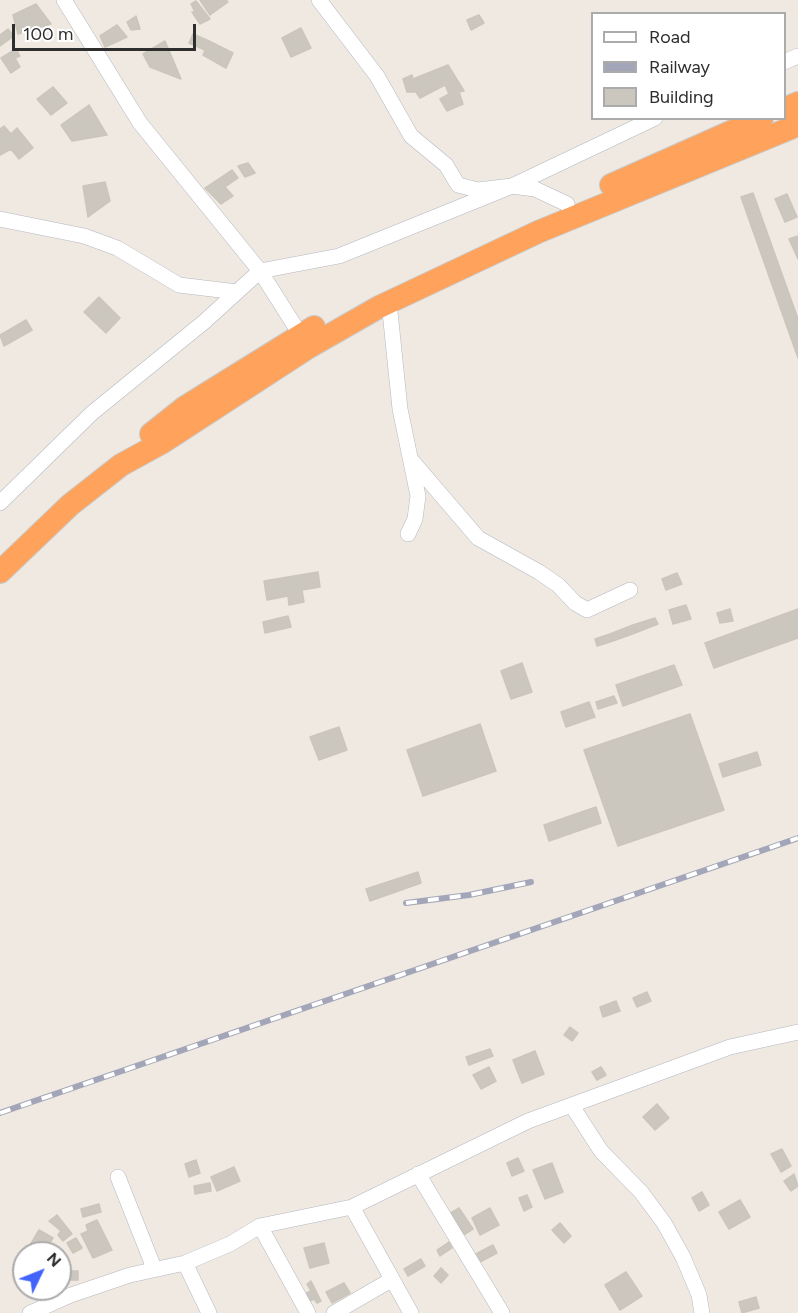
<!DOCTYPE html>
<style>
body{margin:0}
#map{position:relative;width:798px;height:1313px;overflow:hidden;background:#efe9e1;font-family:Figtree,sans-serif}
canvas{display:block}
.legend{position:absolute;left:591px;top:12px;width:195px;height:108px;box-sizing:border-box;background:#fff;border:2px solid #ababab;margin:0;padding:8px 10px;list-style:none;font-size:18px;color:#2e2e2e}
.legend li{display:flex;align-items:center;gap:12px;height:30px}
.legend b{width:30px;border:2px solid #ababab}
.north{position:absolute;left:12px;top:1241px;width:60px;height:60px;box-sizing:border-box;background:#fff;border:2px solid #ababab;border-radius:50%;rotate:47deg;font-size:16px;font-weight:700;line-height:24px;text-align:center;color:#2e2e2e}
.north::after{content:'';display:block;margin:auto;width:21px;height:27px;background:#4264fb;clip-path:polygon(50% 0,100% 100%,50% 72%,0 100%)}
.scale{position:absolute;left:12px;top:24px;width:184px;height:27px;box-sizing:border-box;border:3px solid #2e2e2e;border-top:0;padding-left:8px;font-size:18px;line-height:21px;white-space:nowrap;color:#2e2e2e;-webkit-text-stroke:4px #fff;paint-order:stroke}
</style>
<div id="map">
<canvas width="798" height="1313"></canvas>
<ul class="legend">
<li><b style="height:8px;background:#fff"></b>Road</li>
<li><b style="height:8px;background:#a3a6b8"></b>Railway</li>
<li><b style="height:16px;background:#cbc7bf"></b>Building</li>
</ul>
<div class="north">N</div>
<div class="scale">100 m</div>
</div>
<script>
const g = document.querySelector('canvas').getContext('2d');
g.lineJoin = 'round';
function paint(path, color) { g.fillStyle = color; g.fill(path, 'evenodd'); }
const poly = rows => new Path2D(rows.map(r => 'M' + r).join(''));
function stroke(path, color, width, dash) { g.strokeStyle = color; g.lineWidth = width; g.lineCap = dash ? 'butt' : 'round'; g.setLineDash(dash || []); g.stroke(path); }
const building = poly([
 [200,0,226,0,228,2,210,15,200,0],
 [196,1,210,19,200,24,192,12,195,12,191,4,196,1],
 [36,4,51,24,18,34,13,15,36,4],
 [479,15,484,23,471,30,467,20,479,15],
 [136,16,140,29,131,30,127,22,136,16],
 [117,25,127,37,105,47,100,36,117,25],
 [301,28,311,48,291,57,282,38,301,28],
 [8,29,14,36,0,46,0,35,8,29],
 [193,34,209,41,205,50,189,43,193,34],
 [165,41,181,79,150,67,143,54,165,41],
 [209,41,233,53,226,68,203,55,209,41],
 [16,49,20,56,15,58,20,67,11,73,1,58,16,49],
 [448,65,464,91,459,92,463,104,447,111,440,99,449,94,445,85,420,98,416,92,407,92,403,79,412,75,413,79,448,65],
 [53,87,67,103,51,115,37,99,53,87],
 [89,105,107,135,72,141,61,125,89,105],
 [4,126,11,134,17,128,33,148,19,159,11,149,0,155,0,129,4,126],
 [248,163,255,173,245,177,238,166,248,163],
 [232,170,238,178,225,187,233,196,221,204,205,188,232,170],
 [105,182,110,201,88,217,83,186,105,182],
 [753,193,798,319,798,358,741,197,753,193],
 [787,194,797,217,785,222,775,199,787,194],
 [798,236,798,259,789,239,798,236],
 [99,297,120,318,106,333,84,312,99,297],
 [26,320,32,330,4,346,0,335,26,320],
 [318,572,320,587,302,590,304,602,289,605,288,596,267,600,264,581,318,572],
 [677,573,682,584,666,590,662,579,677,573],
 [686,605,691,619,673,624,669,610,686,605],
 [730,609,733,621,720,623,717,613,730,609],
 [798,609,798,638,714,668,705,643,798,609],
 [288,616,291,627,265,633,263,622,288,616],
 [655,618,658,624,635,633,633,625,655,618],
 [633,625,635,633,613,641,610,634,633,625],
 [610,634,613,641,597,646,595,639,610,634],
 [522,663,532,692,511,699,501,671,522,663],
 [674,665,682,685,623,706,616,685,674,665],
 [614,696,617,703,598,709,596,702,614,696],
 [589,702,595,717,566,727,561,712,589,702],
 [690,714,724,810,618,846,584,750,690,714],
 [480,724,496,771,423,796,407,750,480,724],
 [339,727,347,750,319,760,310,737,339,727],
 [757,752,761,765,723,777,719,764,757,752],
 [596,807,601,823,549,841,544,825,596,807],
 [418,872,421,883,370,901,366,889,418,872],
 [647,992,651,1001,637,1007,633,998,647,992],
 [616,1001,620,1011,603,1017,600,1007,616,1001],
 [570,1027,578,1033,572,1041,564,1035,570,1027],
 [490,1049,493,1056,469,1065,466,1057,490,1049],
 [535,1051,544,1074,522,1083,513,1060,535,1051],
 [489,1067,496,1081,481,1089,473,1075,489,1067],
 [601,1067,606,1075,597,1080,592,1072,601,1067],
 [657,1104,669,1118,655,1130,643,1117,657,1104],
 [782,1149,791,1166,781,1172,771,1154,782,1149],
 [518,1158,524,1171,512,1176,507,1163,518,1158],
 [196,1160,200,1173,189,1177,185,1164,196,1160],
 [552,1163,563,1192,545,1199,533,1170,552,1163],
 [234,1167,240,1181,217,1191,211,1177,234,1167],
 [794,1174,798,1186,791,1191,784,1181,794,1174],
 [210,1183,211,1191,195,1194,194,1186,210,1183],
 [702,1192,709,1205,699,1211,692,1198,702,1192],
 [527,1195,532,1207,524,1211,519,1198,527,1195],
 [740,1200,750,1217,729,1229,719,1212,740,1200],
 [99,1204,101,1212,83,1217,81,1209,99,1204],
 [459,1208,473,1229,460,1237,446,1216,459,1208],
 [490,1208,499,1225,480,1235,472,1218,490,1208],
 [57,1215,72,1234,63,1241,58,1235,61,1231,49,1221,57,1215],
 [97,1220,112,1250,93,1258,81,1234,88,1231,86,1225,97,1220],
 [560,1223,571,1236,564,1243,552,1230,560,1223],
 [39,1230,53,1238,43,1253,29,1247,39,1230],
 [76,1238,82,1248,73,1253,67,1243,76,1238],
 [449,1242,452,1248,440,1256,437,1250,449,1242],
 [324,1243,329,1263,310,1268,304,1248,324,1243],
 [493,1245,497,1253,478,1263,474,1255,493,1245],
 [421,1259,425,1266,408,1276,404,1269,421,1259],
 [441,1268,448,1275,441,1283,434,1276,441,1268],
 [66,1271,78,1271,78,1280,66,1280,66,1271],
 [626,1272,642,1296,620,1310,605,1285,626,1272],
 [311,1281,321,1301,317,1303,314,1299,308,1302,304,1294,311,1291,307,1284,311,1281],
 [344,1283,350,1293,332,1303,326,1292,344,1283],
 [756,1297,759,1308,742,1313,739,1302,756,1297]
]);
paint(building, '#cbc7bf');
stroke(building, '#cbc5ba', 1.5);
const minor = poly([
 [64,0,140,123,260,271,305,342],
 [319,0,377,76,411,136,446,165,458,185,478,190,512,186,535,189,567,204],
 [784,62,798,56],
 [0,219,84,236,117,248,179,285,237,292],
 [389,302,400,409,418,496,415,519,408,534],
 [412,461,478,538,539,572,558,585,575,603,587,610,630,590],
 [0,503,92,413,204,322,260,271,339,256,512,186,655,118],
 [572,1106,601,1151,641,1192,664,1223,683,1257,699,1295,702,1313],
 [418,1174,502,1313],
 [118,1177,154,1268],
 [352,1207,411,1313],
 [260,1226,308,1313],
 [185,1263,209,1313],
 [30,1313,71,1295,130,1275,185,1263,230,1244,260,1226,352,1207,528,1121,730,1047,798,1032],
 [334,1313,391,1280]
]);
const highway = poly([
 [784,109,798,103],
 [611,185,762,118],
 [151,434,185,407,314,327],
 [0,572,70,505,121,465,163,442,309,347,379,307,538,232,798,125]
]);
stroke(minor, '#b4b7c1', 16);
stroke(highway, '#c9c9c9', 24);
stroke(minor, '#fff', 15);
stroke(highway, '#ffa35c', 22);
const rail = poly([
 [406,903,469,895,531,882],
 [0,1113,798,838]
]);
stroke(rail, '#a3a6b8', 6);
stroke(rail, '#fff', 4, [11]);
</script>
